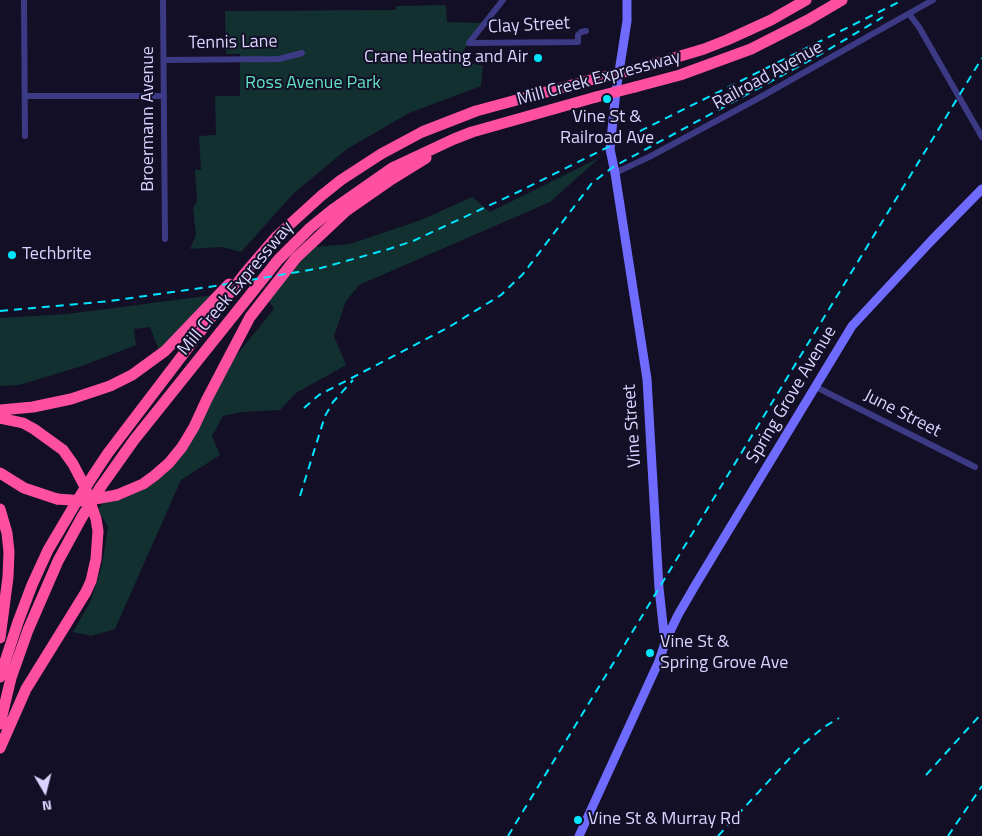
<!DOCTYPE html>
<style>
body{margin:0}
#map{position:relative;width:982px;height:836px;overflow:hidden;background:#130f26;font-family:"Titillium Web",sans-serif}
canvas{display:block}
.north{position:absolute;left:20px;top:766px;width:50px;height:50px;-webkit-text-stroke:4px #130f26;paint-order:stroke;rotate:172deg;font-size:14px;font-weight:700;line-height:20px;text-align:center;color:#d9d4ff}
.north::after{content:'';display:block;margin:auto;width:18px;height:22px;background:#d9d4ff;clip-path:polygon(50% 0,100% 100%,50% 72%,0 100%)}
</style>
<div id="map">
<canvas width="982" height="836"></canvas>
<div class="north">N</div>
</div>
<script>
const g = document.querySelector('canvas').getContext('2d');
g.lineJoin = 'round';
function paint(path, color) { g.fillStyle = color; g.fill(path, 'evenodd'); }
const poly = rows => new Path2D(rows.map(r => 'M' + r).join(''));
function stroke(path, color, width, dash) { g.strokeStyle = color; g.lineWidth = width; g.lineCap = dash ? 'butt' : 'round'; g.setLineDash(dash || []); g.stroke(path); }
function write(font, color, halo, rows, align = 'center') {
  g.font = font + ' "Titillium Web",sans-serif'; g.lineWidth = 4; g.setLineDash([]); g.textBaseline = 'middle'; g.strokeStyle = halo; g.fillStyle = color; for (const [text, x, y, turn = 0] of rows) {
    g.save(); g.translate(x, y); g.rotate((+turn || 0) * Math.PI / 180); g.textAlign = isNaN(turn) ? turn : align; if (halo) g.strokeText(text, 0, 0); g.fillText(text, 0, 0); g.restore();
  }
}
paint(poly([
 [446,5,447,22,484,23,461,54,471,63,483,66,481,86,409,113,347,149,293,194,241,252,222,247,190,249,196,235,193,208,197,202,195,170,201,170,199,136,216,135,215,96,240,96,240,54,226,54,225,11,396,10,396,6],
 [599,158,550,202,359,285,346,301,334,336,346,365,296,393,280,410,242,412,223,416,212,436,220,455,181,480,115,629,91,636,73,632,91,600,102,565,108,526,97,510,103,503,163,473,235,357,274,309,263,291,302,248,350,244,421,220,472,197,490,212],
 [214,295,159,350,150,327,134,329,136,345,82,366,19,385,0,386,0,318,67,314]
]), '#12302f');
stroke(poly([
 [24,0,25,136],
 [163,0,165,239],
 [909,14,919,27,982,137],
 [469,43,578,42,578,35,581,32,586,31],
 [469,43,503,0],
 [164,60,279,59,302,53],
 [25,96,164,96],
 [615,173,651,156,757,99,933,0],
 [816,387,975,467]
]), '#3d3a85', 6);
stroke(poly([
 [665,642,678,615,696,584,852,326,931,241,982,189],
 [579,836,659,661,665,643,659,588,647,379,615,173,610,149,616,91,627,21,627,0]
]), '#6f6bff', 9);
stroke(poly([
 [637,69,704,49,727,40,771,20,806,0],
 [635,87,680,75,751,49,808,20,842,0],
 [0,410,33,407,71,399,110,386,132,375,165,351,229,284],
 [0,418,23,423,34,429,63,450,73,464,85,487,96,519,98,531,96,559,91,581,86,592,26,689,0,748],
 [0,473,24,488,57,499],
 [94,474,108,453,245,273,276,237,321,196,341,180,381,154,422,132,476,111,598,78],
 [100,488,134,440,278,260,310,228,332,210,392,168,454,139,472,132,596,97],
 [117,495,143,484,154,476,169,463,182,447,194,427,207,399,250,317,296,258,346,211,392,179,426,158],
 [0,509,7,533,9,552,8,577,0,638],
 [0,677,18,622,32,585,48,550,77,501],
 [0,724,11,678,28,630,58,561,82,517]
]), '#ff4fa3', 11);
stroke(poly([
 [0,311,110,301,215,286,321,268,389,249,413,241,518,192,903,0],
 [304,408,319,395,449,327,501,295,523,274,592,183,613,167,816,57,883,17],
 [300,496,325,416,333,402,353,380],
 [926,775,982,713],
 [508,836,982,58],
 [718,836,802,745,824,727,839,718],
 [948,836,982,786]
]), '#00e5ff', 2, [8, 6]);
stroke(poly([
 [598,78,637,69],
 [596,97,635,87],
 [57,499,84,501,117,495],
 [77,501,94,474],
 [82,517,100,488]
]), '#ff4fa3', 11);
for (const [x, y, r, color] of [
 [538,58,5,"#00e5ff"],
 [607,99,5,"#00e5ff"],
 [12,255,5,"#00e5ff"],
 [650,653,5,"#00e5ff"],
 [578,820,5,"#00e5ff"]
]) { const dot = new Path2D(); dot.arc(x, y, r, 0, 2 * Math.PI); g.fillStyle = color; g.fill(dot); stroke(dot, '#130f26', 2); }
write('18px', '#d9d4ff', '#130f26', [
 ["Clay Street",529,26,-3],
 ["Tennis Lane",233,43,-1],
 ["Railroad Avenue",768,76,-29],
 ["Mill Creek Expressway",599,79,-15],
 ["Broermann Avenue",149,119,-90],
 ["Mill Creek Expressway",236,289,-50],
 ["Spring Grove Avenue",792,395,-59],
 ["June Street",902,414,27],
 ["Vine Street",633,426,-94]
]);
write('18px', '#d9d4ff', '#130f26', [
 ["Crane Heating and Air",528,58,"right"],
 ["Vine St &",607,118,"center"],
 ["Railroad Ave",607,139,"center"],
 ["Techbrite",22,255],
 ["Vine St &",660,643],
 ["Spring Grove Ave",660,664],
 ["Vine St & Murray Rd",588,820]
], 'left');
write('18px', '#5fe0c0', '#130f26', [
 ["Ross Avenue Park",313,84]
]);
</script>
